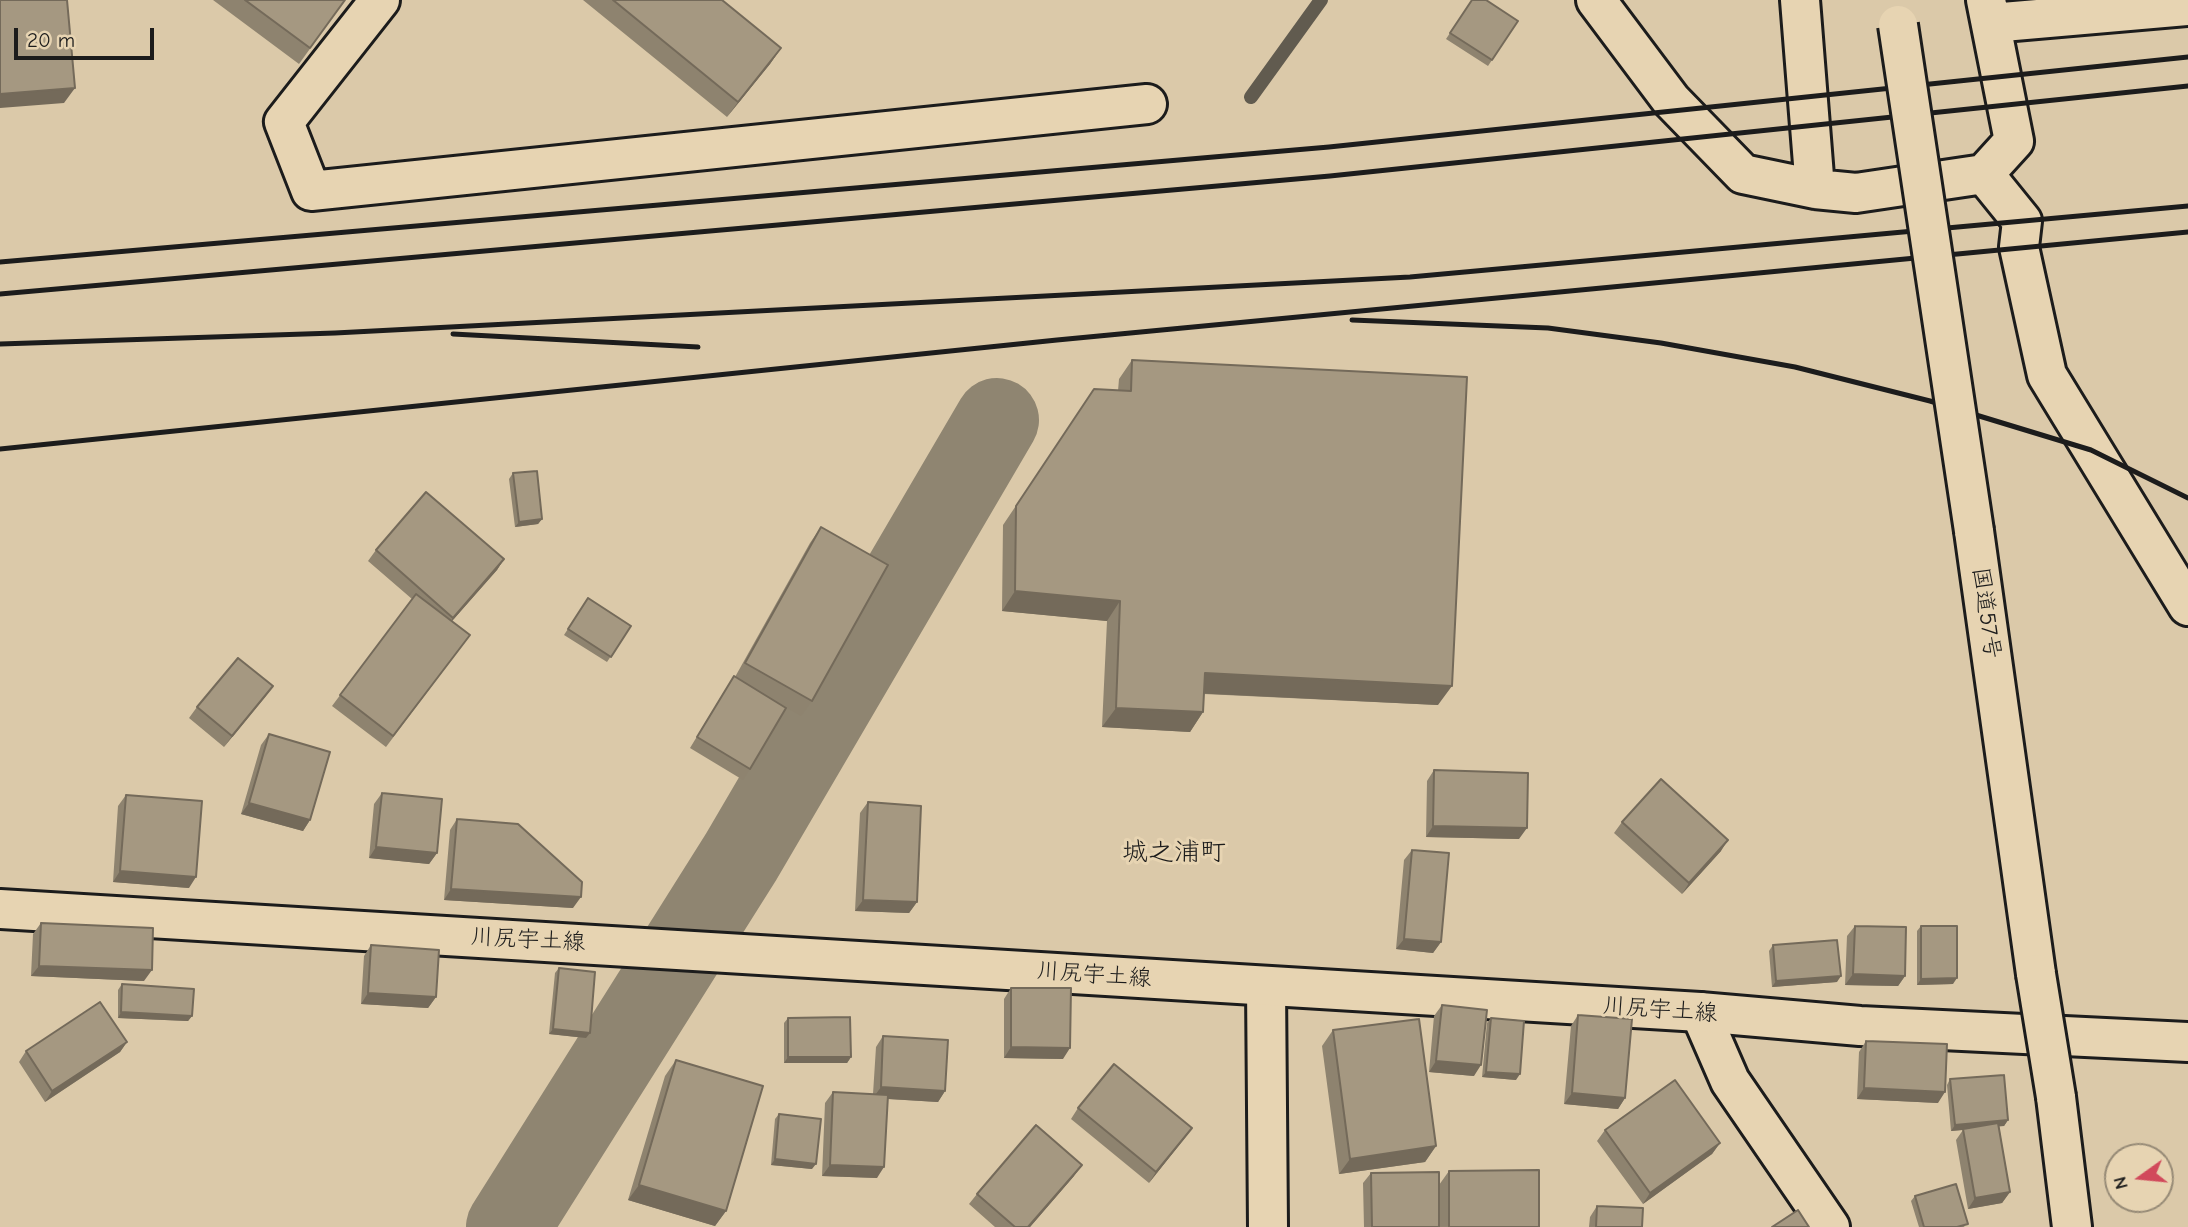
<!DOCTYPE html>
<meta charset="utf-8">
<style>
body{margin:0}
#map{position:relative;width:2188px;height:1227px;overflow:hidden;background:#dbc9a9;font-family:"Comic Neue",sans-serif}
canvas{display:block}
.north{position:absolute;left:2104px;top:1143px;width:70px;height:70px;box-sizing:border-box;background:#e7d4b2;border:2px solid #968a76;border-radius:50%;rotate:255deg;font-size:19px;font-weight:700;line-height:28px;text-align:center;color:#1c1c1c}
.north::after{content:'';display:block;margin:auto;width:24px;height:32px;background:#d1495b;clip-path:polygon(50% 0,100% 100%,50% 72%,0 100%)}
.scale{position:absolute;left:14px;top:28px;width:140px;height:32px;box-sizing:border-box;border:4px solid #1c1c1c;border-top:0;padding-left:9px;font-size:21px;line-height:24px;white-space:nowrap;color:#1c1c1c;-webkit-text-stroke:5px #e7d4b2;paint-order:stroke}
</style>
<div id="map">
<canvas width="2188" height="1227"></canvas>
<div class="north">N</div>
<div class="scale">20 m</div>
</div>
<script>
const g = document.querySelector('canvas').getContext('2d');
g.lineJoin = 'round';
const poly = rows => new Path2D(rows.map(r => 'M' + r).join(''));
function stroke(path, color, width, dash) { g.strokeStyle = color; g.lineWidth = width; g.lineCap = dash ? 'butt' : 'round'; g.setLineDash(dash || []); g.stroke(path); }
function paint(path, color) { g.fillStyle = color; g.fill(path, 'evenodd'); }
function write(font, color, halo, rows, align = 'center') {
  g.font = font + ' "Comic Neue","Klee One",sans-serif'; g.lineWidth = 6; g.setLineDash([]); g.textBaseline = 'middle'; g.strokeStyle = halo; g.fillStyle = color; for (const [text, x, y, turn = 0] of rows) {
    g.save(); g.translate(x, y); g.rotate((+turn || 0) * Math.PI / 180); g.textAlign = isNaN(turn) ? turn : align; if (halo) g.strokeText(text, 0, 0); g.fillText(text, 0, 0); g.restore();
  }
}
stroke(poly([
 [1251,97,1321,0]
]), '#615b4f', 14);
stroke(poly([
 [508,1227,741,857,997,420]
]), '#8f8571', 84);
const minor = poly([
 [380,0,284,122,311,191,1147,104],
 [1596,0,1671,100,1743,174,1815,189,1856,193,1984,174,2022,221,2019,247,2047,375,2188,606],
 [1800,0,1815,189],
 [1991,23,2188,6],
 [1984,174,2014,141,1986,0],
 [1266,986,1268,1227]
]);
const tertiary = poly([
 [1700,1012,1730,1081,1830,1227]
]);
const secondary = poly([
 [0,909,1700,1012,1860,1026,2188,1042]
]);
const trunk = poly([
 [1974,531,2036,974],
 [2056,1097,2072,1227]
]);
stroke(minor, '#1c1c1c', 44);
stroke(tertiary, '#1c1c1c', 44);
stroke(secondary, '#1c1c1c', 44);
stroke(trunk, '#1c1c1c', 44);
stroke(minor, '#e7d4b2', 38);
stroke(tertiary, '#e7d4b2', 38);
stroke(secondary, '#e7d4b2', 38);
stroke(trunk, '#e7d4b2', 38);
stroke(poly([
 [0,262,1329,147,2188,57],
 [0,294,1330,176,2188,86],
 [1352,320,1548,328,1661,343,1795,367,1930,401,2091,450,2188,498],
 [453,334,698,347],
 [0,344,335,333,1410,277,2188,206],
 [0,449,1057,340,2188,232]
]), '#1c1c1c', 5);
const trunkBridge = poly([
 [1898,25,1974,531],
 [2036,974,2056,1097]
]);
stroke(trunkBridge, '#1c1c1c', 44, []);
stroke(trunkBridge, '#e7d4b2', 38);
paint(poly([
 [213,0,345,0,299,64],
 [583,0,722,0,781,48,770,64,727,117],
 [1472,0,1518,21,1488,66,1446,39],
 [1132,360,1438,705,1204,694,1203,712,1190,732,1102,727,1107,621,1002,611,1003,525,1081,409,1118,391,1119,379],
 [513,473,542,519,538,524,515,527,509,479],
 [821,527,812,701,801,716,782,705,750,769,743,780,690,748,727,687,735,677,810,543],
 [376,550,504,559,497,570,452,621,470,635,386,747,332,706,412,599,368,561],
 [588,598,631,626,607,662,564,635],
 [273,686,224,747,189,718,197,707],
 [269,734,310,820,303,831,241,814,261,745],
 [1434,770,1519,839,1426,837,1427,781],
 [382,793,437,853,429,864,369,858,374,804],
 [126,795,189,888,113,882,118,806],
 [868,802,917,902,909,913,855,911,860,813],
 [457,819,573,908,444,900,450,830],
 [1622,822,1721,851,1682,894,1614,833],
 [1412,850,1441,942,1433,953,1396,949,1404,860],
 [41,923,144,981,31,976,33,934],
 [1855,926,1905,976,1898,986,1845,985,1847,936],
 [1921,926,1953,984,1917,985,1917,931],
 [371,945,436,997,428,1008,361,1004,364,956],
 [1773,945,1837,982,1772,987,1769,951],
 [559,968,590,1033,586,1038,549,1034,555,973],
 [122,984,192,1016,188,1021,118,1018,118,990],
 [1011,988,1063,1059,1004,1058,1004,999],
 [1442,1005,1474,1076,1429,1072,1434,1016],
 [1578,1015,1625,1098,1618,1109,1564,1104,1571,1026],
 [788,1018,851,1057,847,1063,784,1063,784,1023],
 [1491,1018,1516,1080,1482,1077,1487,1023],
 [1333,1030,1436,1146,1425,1162,1339,1174,1322,1046],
 [883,1036,945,1091,938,1102,888,1099,877,1178,822,1176,825,1103,833,1092,873,1094,876,1047],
 [1866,1041,1938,1103,1857,1099,1859,1052],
 [127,1042,120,1052,45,1102,19,1062,26,1051],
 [676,1060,726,1211,715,1226,628,1200,665,1076],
 [1950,1079,2008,1120,2004,1126,1999,1126,2010,1192,2002,1203,1968,1209,1956,1140,1963,1130,1951,1131,1947,1085],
 [1078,1108,1192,1128,1149,1183,1071,1119],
 [779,1114,812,1169,771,1165,775,1119],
 [1605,1130,1720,1143,1712,1154,1643,1204,1597,1141],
 [1449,1171,1539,1227,1364,1227,1363,1183,1371,1173,1439,1185],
 [1074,1176,1030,1227,995,1227,969,1204,977,1194],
 [1915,1196,1965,1227,1919,1227,1911,1201],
 [1597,1206,1642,1227,1589,1227,1590,1217]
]), '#8e836f');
paint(poly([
 [781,48,770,64,727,117,738,102],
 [75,88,64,103,0,108,0,94],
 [542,519,538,524,515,527,519,522],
 [504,559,497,570,445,629,453,618],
 [1015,591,1120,601,1107,621,1002,611],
 [1205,673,1452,686,1438,705,1192,693],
 [273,686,265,697,224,747,232,736],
 [1116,708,1203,712,1190,732,1102,727],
 [249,803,310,820,303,831,241,814],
 [1433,826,1527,828,1519,839,1426,837],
 [1728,840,1721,851,1682,894,1689,883],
 [376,847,437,853,429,864,369,858],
 [120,871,196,877,189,888,113,882],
 [451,889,581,897,573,908,444,900],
 [863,900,917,902,909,913,855,911],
 [1404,939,1441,942,1433,953,1396,949],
 [39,966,152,970,144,981,31,976],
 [1853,974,1905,976,1898,986,1845,985],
 [1841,976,1837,982,1772,987,1776,981],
 [1957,978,1953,984,1917,985,1921,979],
 [368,993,436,997,428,1008,361,1004],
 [121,1012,192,1016,188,1021,118,1018],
 [553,1029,590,1033,586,1038,549,1034],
 [127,1042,120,1052,45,1102,52,1091],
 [1011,1047,1070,1048,1063,1059,1004,1058],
 [788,1057,851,1057,847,1063,784,1063],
 [1436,1061,1481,1065,1474,1076,1429,1072],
 [1486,1072,1520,1074,1516,1080,1482,1077],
 [881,1087,945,1091,938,1102,873,1098],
 [1864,1088,1945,1092,1938,1103,1857,1099],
 [1572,1093,1625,1098,1618,1109,1564,1104],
 [2008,1120,2004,1126,1951,1131,1955,1125],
 [1192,1128,1184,1139,1149,1183,1156,1172],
 [1720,1143,1712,1154,1643,1204,1650,1193],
 [1436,1146,1425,1162,1339,1174,1350,1159],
 [775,1159,816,1164,812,1169,771,1165],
 [830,1165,884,1167,877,1178,822,1176],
 [1082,1165,1074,1176,1030,1227,1028,1227],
 [639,1185,726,1211,715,1226,628,1200],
 [2010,1192,2002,1203,1968,1209,1975,1198]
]), '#746a5a');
const building = poly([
 [0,0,67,0,75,88,0,94,0,0],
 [245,0,345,0,310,48,245,0],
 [613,0,722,0,781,48,738,102,613,0],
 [1472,0,1486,0,1518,21,1492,60,1450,33,1472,0],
 [1132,360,1467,377,1452,686,1205,673,1203,712,1116,708,1120,601,1015,591,1016,506,1094,389,1131,391,1132,360],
 [537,471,542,519,519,522,513,473,537,471],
 [426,492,504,559,453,618,376,550,426,492],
 [821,527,888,565,812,701,745,663,821,527],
 [416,594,470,635,393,736,340,695,416,594],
 [588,598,631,626,611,657,568,629,588,598],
 [238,658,273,686,232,736,197,707,238,658],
 [734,676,786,708,750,769,697,737,734,676],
 [269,734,330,752,310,820,249,803,269,734],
 [1434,770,1528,773,1527,828,1433,826,1434,770],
 [1661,779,1728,840,1689,883,1622,822,1661,779],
 [382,793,442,799,437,853,376,847,382,793],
 [126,795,202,801,196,877,120,871,126,795],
 [868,802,921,806,917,902,863,900,868,802],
 [457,819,518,824,582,882,581,897,451,889,457,819],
 [1412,850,1449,853,1441,942,1404,939,1412,850],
 [41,923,153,928,152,970,39,966,41,923],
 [1855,926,1906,927,1905,976,1853,974,1855,926],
 [1921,926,1957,926,1957,978,1921,979,1921,926],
 [1837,940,1841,976,1776,981,1773,945,1837,940],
 [371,945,439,950,436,997,368,993,371,945],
 [559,968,595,972,590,1033,553,1029,559,968],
 [122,984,194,989,192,1016,121,1012,122,984],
 [1011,988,1071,988,1070,1048,1011,1047,1011,988],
 [100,1002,127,1042,52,1091,26,1051,100,1002],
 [1442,1005,1487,1010,1481,1065,1436,1061,1442,1005],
 [1578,1015,1632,1019,1625,1098,1572,1093,1578,1015],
 [850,1017,851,1057,788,1057,788,1018,850,1017],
 [1491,1018,1524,1021,1520,1074,1486,1072,1491,1018],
 [1419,1019,1436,1146,1350,1159,1333,1030,1419,1019],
 [883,1036,948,1040,945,1091,881,1087,883,1036],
 [1866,1041,1947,1044,1945,1092,1864,1088,1866,1041],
 [676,1060,763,1086,726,1211,639,1185,676,1060],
 [1114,1064,1192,1128,1156,1172,1078,1108,1114,1064],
 [2004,1075,2008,1120,1955,1125,1950,1079,2004,1075],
 [1675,1080,1720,1143,1650,1193,1605,1130,1675,1080],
 [833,1092,888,1095,884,1167,830,1165,833,1092],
 [779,1114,821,1119,816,1164,775,1159,779,1114],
 [1998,1123,2010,1192,1975,1198,1963,1129,1998,1123],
 [1036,1125,1082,1165,1028,1227,1015,1227,977,1194,1036,1125],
 [1539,1170,1539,1227,1449,1227,1449,1171,1539,1170],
 [1439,1172,1439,1227,1372,1227,1371,1173,1439,1172],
 [1956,1184,1968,1224,1957,1227,1924,1227,1915,1196,1956,1184],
 [1597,1206,1643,1208,1642,1227,1596,1227,1597,1206],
 [1798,1210,1809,1227,1772,1227,1798,1210]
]);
paint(building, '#a59881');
stroke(building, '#746a5a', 2);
write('23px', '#1c1c1c', '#e7d4b2', [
 ["国道57号",1986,613,82],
 ["川尻宇土線",528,940,3],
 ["川尻宇土線",1094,975,4],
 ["川尻宇土線",1660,1010,4]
]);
write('26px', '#1c1c1c', '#e7d4b2', [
 ["城之浦町",1174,853]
]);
</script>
